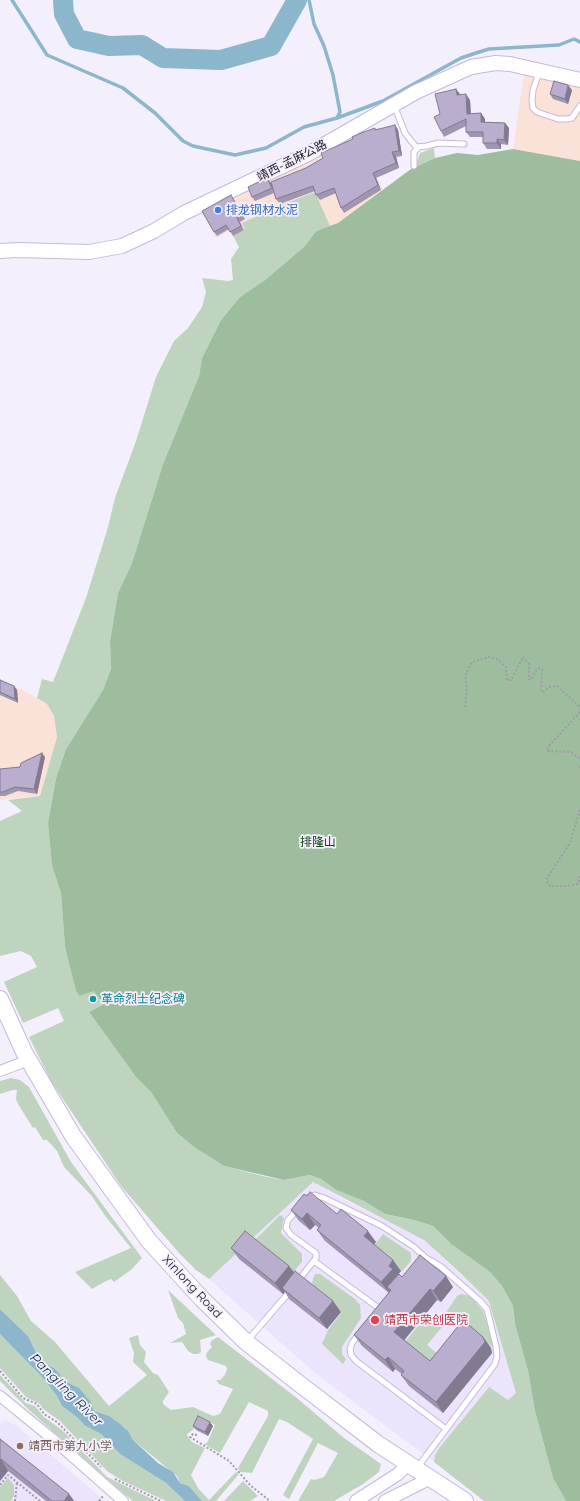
<!DOCTYPE html>
<meta charset="utf-8">
<style>
body{margin:0}
canvas{display:block;background:#f4effd}
</style>
<canvas width="580" height="1501"></canvas>
<script>
const g = document.querySelector('canvas').getContext('2d');
g.lineJoin = 'round';
function paint(path, color) { g.fillStyle = color; g.fill(path, 'evenodd'); }
const poly = rows => new Path2D(rows.map(r => 'M' + r).join(''));
function stroke(path, color, width, dash) { g.strokeStyle = color; g.lineWidth = width; g.lineCap = dash ? 'butt' : 'round'; g.setLineDash(dash || []); g.stroke(path); }
function write(font, color, halo, rows, align = 'center') {
  g.font = font + ' Montserrat,"Noto Sans SC",sans-serif'; g.lineWidth = 3.5; g.setLineDash([]); g.textBaseline = 'middle'; g.strokeStyle = halo; g.fillStyle = color; for (const [text, x, y, turn = 0] of rows) {
    g.save(); g.translate(x, y); g.rotate((+turn || 0) * Math.PI / 180); g.textAlign = isNaN(turn) ? turn : align; if (halo) g.strokeText(text, 0, 0); g.fillText(text, 0, 0); g.restore();
  }
}
paint(poly([
 [524,73,580,88,580,161,513,149],
 [352,139,367,172,375,171,383,191,363,207,338,223,330,226,315,192,281,205,242,223,246,229,233,237,229,231,216,238,202,212,305,163],
 [0,681,23,690,37,698,47,704,54,716,57,737,40,796,0,800]
]), '#fbe2d9');
paint(poly([
 [313,1182,348,1202,402,1227,424,1240,489,1301,516,1393,508,1400,489,1387,440,1447,435,1455,434,1462,314,1372,209,1279],
 [5,1420,17,1426,105,1501,0,1501,0,1423]
]), '#ece4fc');
paint(poly([
 [434,148,435,158,415,167,420,153],
 [315,192,330,226,316,231,305,246,265,280,240,297,221,320,202,358,199,376,163,464,132,563,118,593,110,641,111,667,103,690,66,749,56,778,48,823,52,866,61,893,65,947,79,996,94,990,104,1004,89,1012,136,1077,151,1092,177,1133,194,1147,224,1166,267,1177,284,1180,310,1175,321,1179,336,1190,364,1201,385,1214,414,1220,433,1226,451,1244,490,1272,502,1286,513,1306,515,1324,528,1371,535,1411,546,1452,553,1478,566,1501,484,1501,434,1462,435,1455,440,1447,489,1387,508,1400,516,1393,489,1301,456,1269,424,1240,313,1182,209,1279,196,1270,180,1254,121,1186,51,1081,29,1037,64,1021,58,1008,23,1023,4,982,37,967,31,956,21,951,0,956,0,821,22,811,8,800,40,796,57,737,54,716,47,704,37,698,42,679,53,682,86,598,108,527,115,498,136,441,156,377,174,341,188,328,202,307,206,292,202,278,228,281,233,280,231,259,239,247,233,236,245,229,242,223,281,205],
 [11,1078,20,1080,29,1087,71,1162,142,1258,131,1270,118,1279,114,1282,111,1279,106,1281,92,1289,75,1272,131,1248,106,1217,91,1195,64,1167,57,1151,47,1140,43,1140,35,1127,33,1128,18,1104,16,1099,17,1090,13,1090,0,1094,0,1081],
 [280,1215,284,1218,281,1233,302,1254,302,1262,293,1272,254,1241],
 [383,1234,411,1253,411,1261,402,1271,373,1247],
 [315,1274,320,1274,355,1299,360,1305,361,1318,342,1347,342,1354,346,1359,343,1364,322,1344,328,1330,342,1312,314,1288,312,1282],
 [0,1275,17,1296,31,1321,55,1342,109,1406,147,1375,133,1362,134,1353,129,1338,138,1335,140,1345,146,1352,144,1362,153,1373,158,1375,169,1392,163,1401,163,1404,171,1410,193,1407,213,1416,220,1414,233,1389,219,1384,216,1380,220,1380,225,1375,227,1369,226,1366,208,1360,206,1356,207,1352,212,1347,210,1345,211,1341,218,1337,298,1399,344,1438,381,1464,379,1472,363,1484,334,1501,298,1501,311,1479,314,1480,324,1477,338,1453,318,1443,289,1499,283,1495,313,1439,287,1422,279,1419,252,1473,240,1472,238,1468,268,1416,268,1411,249,1402,220,1453,204,1444,207,1443,215,1425,200,1417,194,1429,187,1434,188,1437,192,1442,205,1448,191,1475,198,1488,209,1500,236,1472,239,1474,216,1501,202,1501,189,1486,180,1483,177,1476,133,1440,125,1428,109,1417,94,1411,87,1397,64,1381,60,1377,60,1374,54,1368,40,1361,28,1336,0,1309],
 [168,1290,216,1335,200,1340,201,1352,198,1354,193,1354,188,1351,182,1342,170,1343,186,1334,183,1323,178,1318],
 [461,1294,467,1295,473,1299,483,1311,495,1349,471,1330,448,1318,446,1314,447,1311,457,1296],
 [427,1315,442,1327,427,1345,446,1361,437,1371,404,1343],
 [0,1334,43,1378,57,1396,62,1406,78,1418,84,1425,101,1434,120,1454,166,1483,185,1501,166,1501,123,1481,107,1471,60,1421,43,1409,40,1404,26,1397,0,1368],
 [0,1375,26,1403,35,1406,44,1417,63,1431,107,1477,156,1501,133,1501,114,1485,29,1410,0,1381],
 [8,1478,14,1485,14,1495,11,1501,0,1501,0,1487],
 [243,1481,258,1496,250,1501,224,1501]
]), '#bfd4bf');
paint(poly([
 [513,149,580,161,580,1501,566,1501,553,1478,535,1411,528,1371,515,1324,513,1306,502,1286,490,1272,451,1244,433,1226,414,1220,385,1214,364,1201,336,1190,321,1179,310,1175,284,1180,224,1166,194,1147,177,1133,151,1092,136,1077,89,1012,104,1004,94,991,79,996,76,990,65,947,61,893,52,866,48,823,56,778,66,749,103,690,111,668,110,641,118,593,132,563,163,464,199,376,202,358,221,320,240,297,265,280,305,246,316,231,338,223,411,169,435,158,457,153,478,155]
]), '#9ebd9e');
paint(poly([
 [0,1309,28,1336,40,1361,54,1368,60,1374,60,1377,64,1381,79,1388,90,1401,94,1411,109,1416,120,1424,128,1431,133,1440,158,1463,173,1472,180,1483,189,1486,202,1501,185,1501,166,1483,120,1454,101,1434,84,1425,78,1418,62,1406,57,1396,43,1378,0,1334]
]), '#8bb6cc');
stroke(poly([
 [12,0,47,55,123,88,155,113,183,141,193,146,235,155,266,148,304,127,337,118,383,101,461,58,476,53,489,49,559,45,574,39,580,42],
 [309,0,314,24,324,46,333,75,340,112,337,118]
]), '#8bb6cc', 3.5);
stroke(poly([
 [63,0,64,14,77,39,109,46,142,45,163,58,221,60,271,46,297,0]
]), '#8bb6cc', 20);
const service = poly([
 [539,72,533,90,532,101,533,108,537,112,558,119,567,119,572,118,580,106],
 [394,105,405,133,416,147,427,146,438,143,464,144],
 [414,166,414,152,418,148],
 [309,1197,315,1195,324,1198,382,1226,414,1247,426,1258,440,1266,480,1301,487,1309,496,1346,497,1356,495,1364,417,1468],
 [298,1209,288,1220,286,1228,291,1235,316,1253,316,1258,298,1281],
 [314,1261,380,1309],
 [359,1334,352,1343,350,1349,351,1355,356,1361,446,1429],
 [248,1340,291,1290]
]);
const minor = poly([
 [0,1071,29,1060],
 [0,1396,55,1441,123,1501]
]);
const tertiary = poly([
 [356,1501,398,1474,404,1468,406,1462],
 [385,1501,431,1478]
]);
const secondary = poly([
 [0,251,18,250,89,252,122,246,154,231,184,213,308,154,416,92,471,67,496,63,510,64,580,80]
]);
const primary = poly([
 [0,999,24,1052,73,1136,149,1241,202,1299,246,1342,301,1385,378,1444,465,1501]
]);
stroke(service, '#c4b9d9', 7);
stroke(minor, '#c4b9d9', 12);
stroke(tertiary, '#c4b9d9', 14);
stroke(secondary, '#c4b9d9', 16);
stroke(primary, '#c4b9d9', 18);
stroke(poly([
 [465,707,467,688,465,676,472,662,489,657,497,659,506,667,507,680,511,680,523,657,529,664,529,679,531,680,537,669,540,668,542,670,541,691,543,692,549,687,557,686,580,707],
 [580,712,548,747,547,751,571,752,580,759],
 [580,766,580,769],
 [580,810,570,843,546,880,550,886,567,886,578,884,580,876],
 [0,1371,23,1398,37,1404,44,1414,57,1422,101,1467],
 [197,1435,193,1434,190,1437,229,1461,251,1486,270,1501],
 [115,1479,161,1501],
 [0,1485,8,1475,40,1501],
 [15,1501,17,1482],
 [99,1501,103,1496]
]), '#a09ba8', 2, [2, 2]);
stroke(service, '#fff', 5);
stroke(minor, '#fff', 10);
stroke(tertiary, '#fff', 12);
stroke(secondary, '#fff', 14);
stroke(primary, '#fff', 16);
paint(poly([
 [572,90,568,104,553,99,550,94],
 [460,95,470,100,471,114,481,113,485,119,485,122,505,123,509,128,508,145,501,144,501,149,487,149,483,143,483,137,470,137,466,132,466,126,444,137,441,131],
 [395,125,398,130,402,156,396,157,399,168,376,178,381,190,344,213,341,208,336,193,320,200,316,195,315,191,280,204,276,199,274,193,255,201,252,197,270,182,272,186,376,130],
 [233,199,245,219,240,222,244,230,233,236,229,229,217,236,214,232],
 [0,680,14,686,17,690,18,703,0,695],
 [45,757,37,794,18,791,5,796,0,796,0,769,20,767],
 [307,1196,337,1214,376,1242,374,1244,401,1271,397,1276,453,1287,441,1302,437,1300,404,1340,430,1361,483,1337,491,1348,492,1353,443,1413,409,1386,401,1375,402,1374,395,1369,393,1372,362,1346,354,1335,389,1293,325,1241,317,1230,319,1228,315,1225,310,1230,299,1221,291,1210],
 [231,1248,289,1266,294,1272,341,1312,327,1329,289,1299,285,1292,283,1294,239,1259],
 [193,1426,213,1426,208,1436,196,1430],
 [0,1439,69,1494,74,1501,46,1501,8,1471,0,1481]
]), '#9f96b1');
paint(poly([
 [568,85,572,90,568,104,565,99],
 [456,89,460,94,461,100,457,95],
 [466,94,470,100,471,119,467,114],
 [481,113,485,119,485,127,481,122],
 [505,123,509,128,508,145,504,140],
 [395,125,398,130,402,156,399,151],
 [497,139,501,144,501,149,497,143],
 [392,152,396,157,399,168,396,163],
 [373,173,376,178,381,190,378,185],
 [267,178,270,182,275,192,272,188],
 [14,686,17,690,18,703,15,699],
 [42,753,45,757,37,794,34,789],
 [307,1213,315,1225,310,1230,302,1219],
 [368,1231,376,1242,372,1247,364,1236],
 [393,1260,401,1271,387,1287,390,1291,389,1293,381,1282,389,1266],
 [289,1266,297,1277,282,1288,285,1292,283,1294,275,1283],
 [446,1276,453,1287,441,1302,433,1291],
 [430,1289,437,1300,402,1343,394,1332],
 [333,1301,341,1312,327,1329,319,1318],
 [483,1337,491,1348,492,1353,443,1413,436,1402],
 [388,1357,395,1369,393,1372,385,1360],
 [210,1422,213,1426,208,1436,205,1432],
 [1,1459,8,1471,0,1481,0,1460],
 [69,1494,74,1501,64,1501]
]), '#827a90');
const building = poly([
 [554,81,568,85,565,99,550,94,554,81],
 [456,89,457,95,466,94,467,114,481,113,481,122,505,123,504,140,497,139,497,143,483,143,483,132,466,132,466,119,441,131,434,117,440,114,435,94,456,89],
 [395,125,399,151,392,152,396,163,373,173,378,185,341,208,334,188,316,195,313,186,276,199,271,182,306,168,323,158,321,153,353,139,352,137,361,133,375,128,375,130,395,125],
 [267,178,272,188,252,197,248,187,267,178],
 [231,195,242,215,237,218,241,226,230,232,226,225,214,232,202,211,231,195],
 [0,680,14,686,15,699,0,692,0,680],
 [42,753,34,789,15,787,3,792,0,792,0,769,20,767,21,763,42,753],
 [310,1192,337,1214,341,1209,368,1231,364,1236,393,1260,389,1266,393,1269,381,1282,317,1230,321,1225,307,1213,302,1219,291,1210,304,1194,307,1196,310,1192],
 [245,1231,289,1266,275,1283,231,1248,245,1231],
 [420,1255,446,1276,433,1291,430,1289,394,1332,430,1361,463,1320,483,1337,485,1342,436,1402,401,1375,404,1371,388,1357,385,1360,354,1335,391,1290,387,1287,399,1274,402,1277,420,1255],
 [295,1271,333,1301,319,1318,282,1288,295,1271],
 [198,1416,210,1422,205,1432,193,1426,198,1416],
 [0,1439,69,1494,64,1501,52,1501,1,1459,0,1460,0,1439]
]);
paint(building, '#b9aece');
stroke(building, '#827a90', 1);
for (const [x, y, r, color] of [
 [218,210,4,"#3f7fe0"],
 [93,999,4,"#0f9aa8"],
 [375,1320,5,"#e0444e"],
 [20,1446,4,"#8d6e63"]
]) { const dot = new Path2D(); dot.arc(x, y, r, 0, 2 * Math.PI); g.fillStyle = color; g.fill(dot); stroke(dot, '#f4effd', 1.5); }
write('12px', '#25212d', '#f4effd', [
 ["靖西-孟麻公路",292,161,-27],
 ["Xinlong Road",192,1287,47]
]);
write('12px', '#366cbe', '#f4effd', [
 ["排龙钢材水泥",226,210]
], 'left');
write('12px', '#104016', '#f4effd', [
 ["排隆山",318,842]
]);
write('12px', '#0d838f', '#f4effd', [
 ["革命烈士纪念碑",101,999]
], 'left');
write('12px', '#be3a42', '#f4effd', [
 ["靖西市荣创医院",384,1320]
], 'left');
write('12px', '#785e54', '#f4effd', [
 ["靖西市第九小学",28,1446]
], 'left');
write('italic 13px', '#123748', '#f4effd', [
 ["Pangling River",66,1390,45]
]);
</script>
